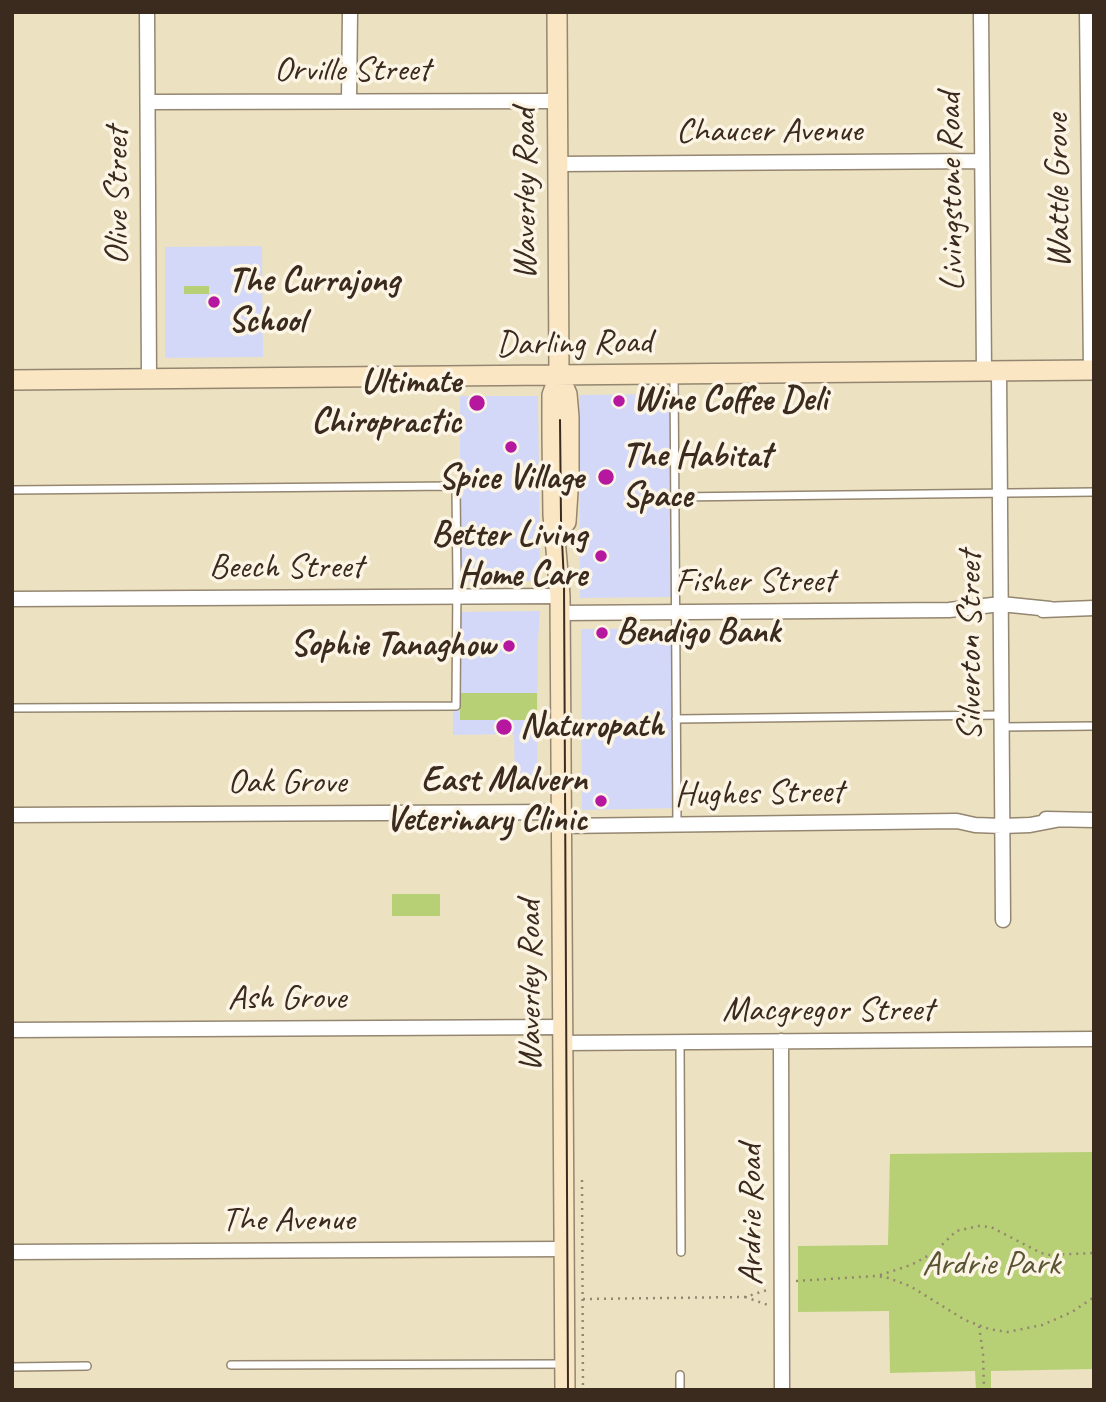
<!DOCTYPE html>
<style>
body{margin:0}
#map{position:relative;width:1106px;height:1402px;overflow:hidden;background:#ece2c1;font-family:Caveat,sans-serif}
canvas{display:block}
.frame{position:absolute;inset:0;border:14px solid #3b2a1e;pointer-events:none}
</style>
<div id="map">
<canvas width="1106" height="1402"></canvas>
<div class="frame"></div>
</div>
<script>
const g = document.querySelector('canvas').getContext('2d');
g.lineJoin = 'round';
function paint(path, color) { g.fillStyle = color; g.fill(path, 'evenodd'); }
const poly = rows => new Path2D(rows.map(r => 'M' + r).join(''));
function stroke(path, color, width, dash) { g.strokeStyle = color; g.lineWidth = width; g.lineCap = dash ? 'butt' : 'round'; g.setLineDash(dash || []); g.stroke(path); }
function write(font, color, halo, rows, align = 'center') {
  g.font = font + ' Caveat,sans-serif'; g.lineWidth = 7; g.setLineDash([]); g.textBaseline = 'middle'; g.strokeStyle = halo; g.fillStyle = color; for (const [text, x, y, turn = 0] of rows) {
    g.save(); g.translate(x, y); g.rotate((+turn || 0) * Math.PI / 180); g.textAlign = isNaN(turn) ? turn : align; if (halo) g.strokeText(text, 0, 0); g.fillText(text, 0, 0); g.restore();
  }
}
paint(poly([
 [262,246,263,357,165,358,165,247],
 [677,394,679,597,580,598,579,395],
 [460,396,538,396,540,577,536,581,452,581,460,477],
 [540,611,538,640,537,792,515,792,514,734,453,735,452,612],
 [679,628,680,808,582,810,581,629]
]), '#d3d8f9');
paint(poly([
 [184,286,209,286,209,294,184,294],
 [460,693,537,693,537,720,460,720],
 [392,894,440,894,440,916,392,916],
 [1094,1152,1094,1369,991,1371,991,1390,976,1390,975,1371,890,1373,889,1311,798,1312,798,1246,888,1245,890,1154]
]), '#b7d075');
const lane = poly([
 [674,374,677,824],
 [12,490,456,486,457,583,456,706,12,708],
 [675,497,1094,492],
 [676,719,1001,715],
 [1002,727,1094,726],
 [680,1042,681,1252],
 [231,1365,564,1364],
 [12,1367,87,1366],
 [680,1375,680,1390]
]);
const street = poly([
 [147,12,149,379],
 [981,12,984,371],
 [1087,12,1091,370],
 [349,101,350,12],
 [148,102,557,101],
 [557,164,982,161],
 [999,371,1003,920],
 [12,599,560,596],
 [1043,610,1094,608],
 [560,613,949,610,1001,604,1050,609],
 [12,815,561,812],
 [1046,819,1094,820],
 [561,826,957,821,975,825,1002,826,1030,825,1056,820],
 [12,1030,562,1027],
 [781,1041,782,1390],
 [562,1043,1094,1039],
 [12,1252,564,1249]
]);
const secondary = poly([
 [557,12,559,376,552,395,552,434,553,515,560,596,565,1390],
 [559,376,567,394,569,417,569,476,566,522],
 [12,380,1094,370]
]);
stroke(lane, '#948670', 10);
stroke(street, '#948670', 17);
stroke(secondary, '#948670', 22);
stroke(poly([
 [582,1180,583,1390],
 [880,1275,911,1265,935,1252,956,1231,979,1226,991,1227,1041,1253,1050,1255,1094,1253],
 [796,1281,876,1276,888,1278,910,1286,965,1320,989,1329,1007,1332,1042,1325,1072,1312,1094,1297],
 [745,1297,768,1305],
 [583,1299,745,1297,767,1290],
 [979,1326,983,1354,984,1390]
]), '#948670', 2.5, [2, 5]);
stroke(lane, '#fff', 7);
stroke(street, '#fff', 14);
stroke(secondary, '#fbe6c4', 19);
stroke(poly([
 [560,420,561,520,564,582,568,1390]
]), '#3b2a1e', 2);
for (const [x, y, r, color] of [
 [214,302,7,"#b5179e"],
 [619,401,7,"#b5179e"],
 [477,403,9,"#b5179e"],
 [511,447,7,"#b5179e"],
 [606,477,9,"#b5179e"],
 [601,556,7,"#b5179e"],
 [602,633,7,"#b5179e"],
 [509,646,7,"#b5179e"],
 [504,727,9,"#b5179e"],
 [601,801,7,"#b5179e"]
]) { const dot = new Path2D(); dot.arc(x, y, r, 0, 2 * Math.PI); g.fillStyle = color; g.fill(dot); stroke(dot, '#fcf5e5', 2.5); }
write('35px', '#3b2a1e', '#fcf5e5', [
 ["Orville Street",352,71],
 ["Chaucer Avenue",769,132],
 ["Wattle Grove",1059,191,-91],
 ["Livingstone Road",952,192,-91],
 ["Waverley Road",526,194,-90],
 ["Olive Street",118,196,-90],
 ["Darling Road",574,344,-1],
 ["Beech Street",286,568],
 ["Fisher Street",755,582],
 ["Silverton Street",971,646,-90],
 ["Oak Grove",287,783],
 ["Hughes Street",759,794,-1],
 ["Waverley Road",531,986,-90],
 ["Ash Grove",287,999],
 ["Macgregor Street",828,1011],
 ["Ardrie Road",752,1215,-90],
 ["The Avenue",288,1221]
]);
write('bold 35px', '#3b2a1e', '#fcf5e5', [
 ["The Currajong",228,282],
 ["School",228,322],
 ["Ultimate",461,383,"right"],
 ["Chiropractic",461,423,"right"],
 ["Wine Coffee Deli",633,401],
 ["The Habitat",622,457],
 ["Space",622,497],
 ["Spice Village",511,479,"center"],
 ["Better Living",587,536,"right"],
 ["Home Care",587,576,"right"],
 ["Bendigo Bank",616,633],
 ["Sophie Tanaghow",495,646,"right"],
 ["Naturopath",520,727],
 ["East Malvern",587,781,"right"],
 ["Veterinary Clinic",587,821,"right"]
], 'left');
write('35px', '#5a5434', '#fcf5e5', [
 ["Ardrie Park",991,1265]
]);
</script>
